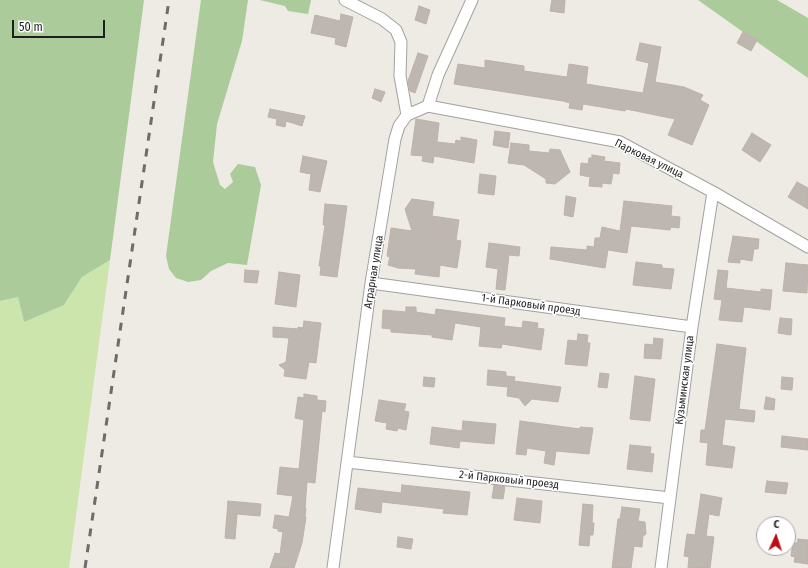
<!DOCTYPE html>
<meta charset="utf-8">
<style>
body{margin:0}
#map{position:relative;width:808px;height:568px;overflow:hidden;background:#eeeae4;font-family:"Fira Sans Condensed",sans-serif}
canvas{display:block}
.north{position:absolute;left:756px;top:516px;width:40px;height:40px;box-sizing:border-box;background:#fff;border:1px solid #a5a5a5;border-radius:50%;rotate:3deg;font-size:11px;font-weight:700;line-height:16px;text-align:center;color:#1e1e1e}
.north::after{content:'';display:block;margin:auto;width:14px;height:18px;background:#bf0c13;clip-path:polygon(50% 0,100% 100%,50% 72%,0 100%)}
.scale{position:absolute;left:12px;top:20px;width:93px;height:18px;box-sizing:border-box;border:2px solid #1e1e1e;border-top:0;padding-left:5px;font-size:12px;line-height:14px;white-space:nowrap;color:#1e1e1e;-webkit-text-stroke:3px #fff;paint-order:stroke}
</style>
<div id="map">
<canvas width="808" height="568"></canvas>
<div class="north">С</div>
<div class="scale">50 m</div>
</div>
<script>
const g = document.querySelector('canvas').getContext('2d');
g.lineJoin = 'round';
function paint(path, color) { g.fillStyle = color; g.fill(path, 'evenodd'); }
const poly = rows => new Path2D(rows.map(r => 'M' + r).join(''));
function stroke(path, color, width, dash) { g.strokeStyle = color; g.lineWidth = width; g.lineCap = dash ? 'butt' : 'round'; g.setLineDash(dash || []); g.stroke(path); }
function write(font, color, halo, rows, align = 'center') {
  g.font = font + ' "Fira Sans Condensed",sans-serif'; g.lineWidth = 3; g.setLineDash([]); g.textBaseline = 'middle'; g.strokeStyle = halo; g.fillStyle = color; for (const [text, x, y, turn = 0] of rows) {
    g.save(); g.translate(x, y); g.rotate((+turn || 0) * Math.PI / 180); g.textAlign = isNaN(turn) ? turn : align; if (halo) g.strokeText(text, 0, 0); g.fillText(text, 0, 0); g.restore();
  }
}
paint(poly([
 [110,260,69,568,0,568,0,301,18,297,24,322,64,305,82,277]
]), '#cbe5ad');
paint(poly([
 [0,0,144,0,110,260,82,277,64,305,24,322,18,297,0,301],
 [201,0,248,0,242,41,217,124,213,162,220,185,225,189,233,182,230,174,238,164,255,167,261,185,247,265,228,263,211,271,201,280,188,282,176,278,169,269,166,256],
 [260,0,311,0,308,14,288,11,285,6],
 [698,0,777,0,808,18,808,78]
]), '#abcb9b');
const building = poly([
 [552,0,565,0,564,13,550,11,552,0],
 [419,6,430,10,426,24,415,20,419,6],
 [341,14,353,17,346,47,335,44,336,38,311,33,315,15,340,21,341,14],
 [743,32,757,40,751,51,737,43,743,32],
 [640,43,661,47,655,82,684,87,703,95,700,100,709,105,692,145,668,135,675,119,626,109,625,111,583,104,582,110,569,108,570,103,563,101,454,84,458,64,485,68,485,60,524,66,524,71,567,77,569,64,588,67,586,84,643,93,649,63,636,60,640,43],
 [418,53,428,56,415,93,410,91,408,81,418,53],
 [375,89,385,92,381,102,372,98,375,89],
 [270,109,305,116,302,126,286,121,285,127,276,125,277,119,268,117,270,109],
 [416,119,439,123,437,142,455,144,456,140,461,141,461,137,477,140,474,163,434,156,433,163,422,161,423,156,411,155,416,119],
 [495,131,510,133,508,148,493,145,495,131],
 [752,133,771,145,760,162,742,150,752,133],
 [511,143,529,145,529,151,549,153,550,149,560,150,570,172,555,184,546,183,546,179,524,165,508,163,511,143],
 [592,155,605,157,604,161,620,163,619,174,613,173,611,184,602,183,602,187,589,186,590,177,580,175,581,163,588,164,589,158,592,158,592,155],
 [303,156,327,161,320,192,309,190,311,174,300,172,303,156],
 [480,174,496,176,494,195,478,193,480,174],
 [797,182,808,188,808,209,788,197,797,182],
 [566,196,576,198,573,217,564,215,566,196],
 [412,199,434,202,432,216,459,220,456,240,461,241,457,268,440,265,439,277,415,274,416,269,398,268,388,265,390,257,387,256,391,228,412,231,405,209,412,199],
 [624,201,672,206,671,216,680,217,679,228,671,227,670,230,631,226,627,253,608,250,605,268,550,259,551,247,587,250,587,246,594,247,595,238,600,238,602,227,620,231,624,201],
 [325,204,347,206,337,277,320,275,321,266,319,266,325,225,323,225,325,204],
 [733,236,759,239,758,249,754,249,752,261,740,259,740,263,728,262,733,236],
 [489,243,520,247,519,256,509,255,505,290,496,289,498,269,486,267,489,243],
 [636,262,662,265,662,268,674,269,671,289,633,285,636,262],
 [786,263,808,265,807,293,783,291,786,263],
 [245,270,259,271,257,283,244,282,245,270],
 [718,270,728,271,726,288,761,292,761,289,772,290,770,310,744,307,742,322,719,320,722,300,714,299,718,270],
 [279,272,300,275,296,307,275,304,279,272],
 [406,307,416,307,416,312,435,315,436,309,505,318,504,326,522,328,523,321,538,323,537,328,544,329,541,350,502,344,501,348,479,346,481,327,455,323,452,340,432,337,432,335,391,332,391,329,382,328,383,310,406,312,406,307],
 [780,318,792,319,791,335,778,333,780,318],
 [304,321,321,323,316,363,309,362,306,379,284,376,285,370,279,365,286,362,289,338,273,337,273,327,298,329,298,327,303,328,304,321],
 [578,334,588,335,587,343,590,343,587,366,565,364,568,340,577,341,578,334],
 [654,338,663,339,661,359,644,358,645,344,653,345,654,338],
 [717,344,746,348,739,409,755,411,754,422,725,419,722,445,735,447,732,468,706,465,708,443,700,442,701,430,705,430,717,344],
 [488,370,506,372,506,376,515,377,514,381,561,387,558,402,532,399,525,406,519,398,507,396,508,387,487,385,488,370],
 [600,373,609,374,607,388,598,387,600,373],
 [635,376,655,379,650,421,630,419,635,376],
 [424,377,435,378,434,387,423,386,424,377],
 [782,377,793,378,792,390,781,389,782,377],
 [304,394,317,396,317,400,326,401,325,412,322,411,315,483,307,482,305,508,306,508,305,517,306,517,302,543,294,568,270,568,275,553,280,554,283,532,278,531,278,529,273,528,275,515,289,517,293,496,277,494,280,467,299,469,304,420,295,418,298,397,304,398,304,394],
 [766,397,775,399,774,410,764,409,766,397],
 [379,400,406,404,404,411,409,412,406,430,398,428,397,431,386,429,387,423,375,421,379,400],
 [463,421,496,424,494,444,460,441,459,448,430,444,432,427,462,431,463,421],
 [520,421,580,429,580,427,593,428,589,454,556,451,554,465,544,463,546,451,527,448,526,455,516,454,520,421],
 [782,436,808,439,808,450,781,447,782,436],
 [630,445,651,447,650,453,654,454,652,472,627,469,630,445],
 [767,481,788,483,786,494,765,492,767,481],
 [402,485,470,492,467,515,443,513,444,509,382,502,381,513,355,509,358,488,401,493,402,485],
 [494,485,505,487,503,499,492,498,494,485],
 [701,494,722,498,719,516,709,514,706,536,714,537,710,568,688,568,689,557,684,556,687,534,695,535,701,494],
 [517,498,542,501,540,523,514,520,517,498],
 [228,501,261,504,260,516,237,514,235,539,225,538,228,501],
 [583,504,593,505,592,523,594,523,593,535,590,535,589,546,579,545,583,504],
 [622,507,640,509,638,521,645,522,646,534,643,536,642,547,634,546,631,568,612,568,618,519,620,519,622,507],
 [398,537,413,539,411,549,397,547,398,537],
 [798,539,808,540,808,564,794,562,795,557,791,556,793,543,797,543,798,539]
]);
paint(building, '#beb6b1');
stroke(building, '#bfb1a7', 1);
const minor = poly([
 [345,0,382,19,396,30,401,42,400,76,407,115],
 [428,106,620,142,713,192,808,247],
 [371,283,692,327],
 [347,462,670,498],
 [333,568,371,283,395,139,399,126,407,115,428,106,438,75,472,0],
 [661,568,692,327,713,192]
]);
stroke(minor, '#a2a2a2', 13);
stroke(minor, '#fff', 11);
stroke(poly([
 [85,568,169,0]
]), '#6c6c6c', 3, [8, 8]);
write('11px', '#1e1e1e', '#fff', [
 ["Парковая улица",649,159,26],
 ["Аграрная улица",374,272,-81],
 ["1-й Парковый проезд",531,305,8],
 ["Кузьминская улица",685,380,-83],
 ["2-й Парковый проезд",509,480,6]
]);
</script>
